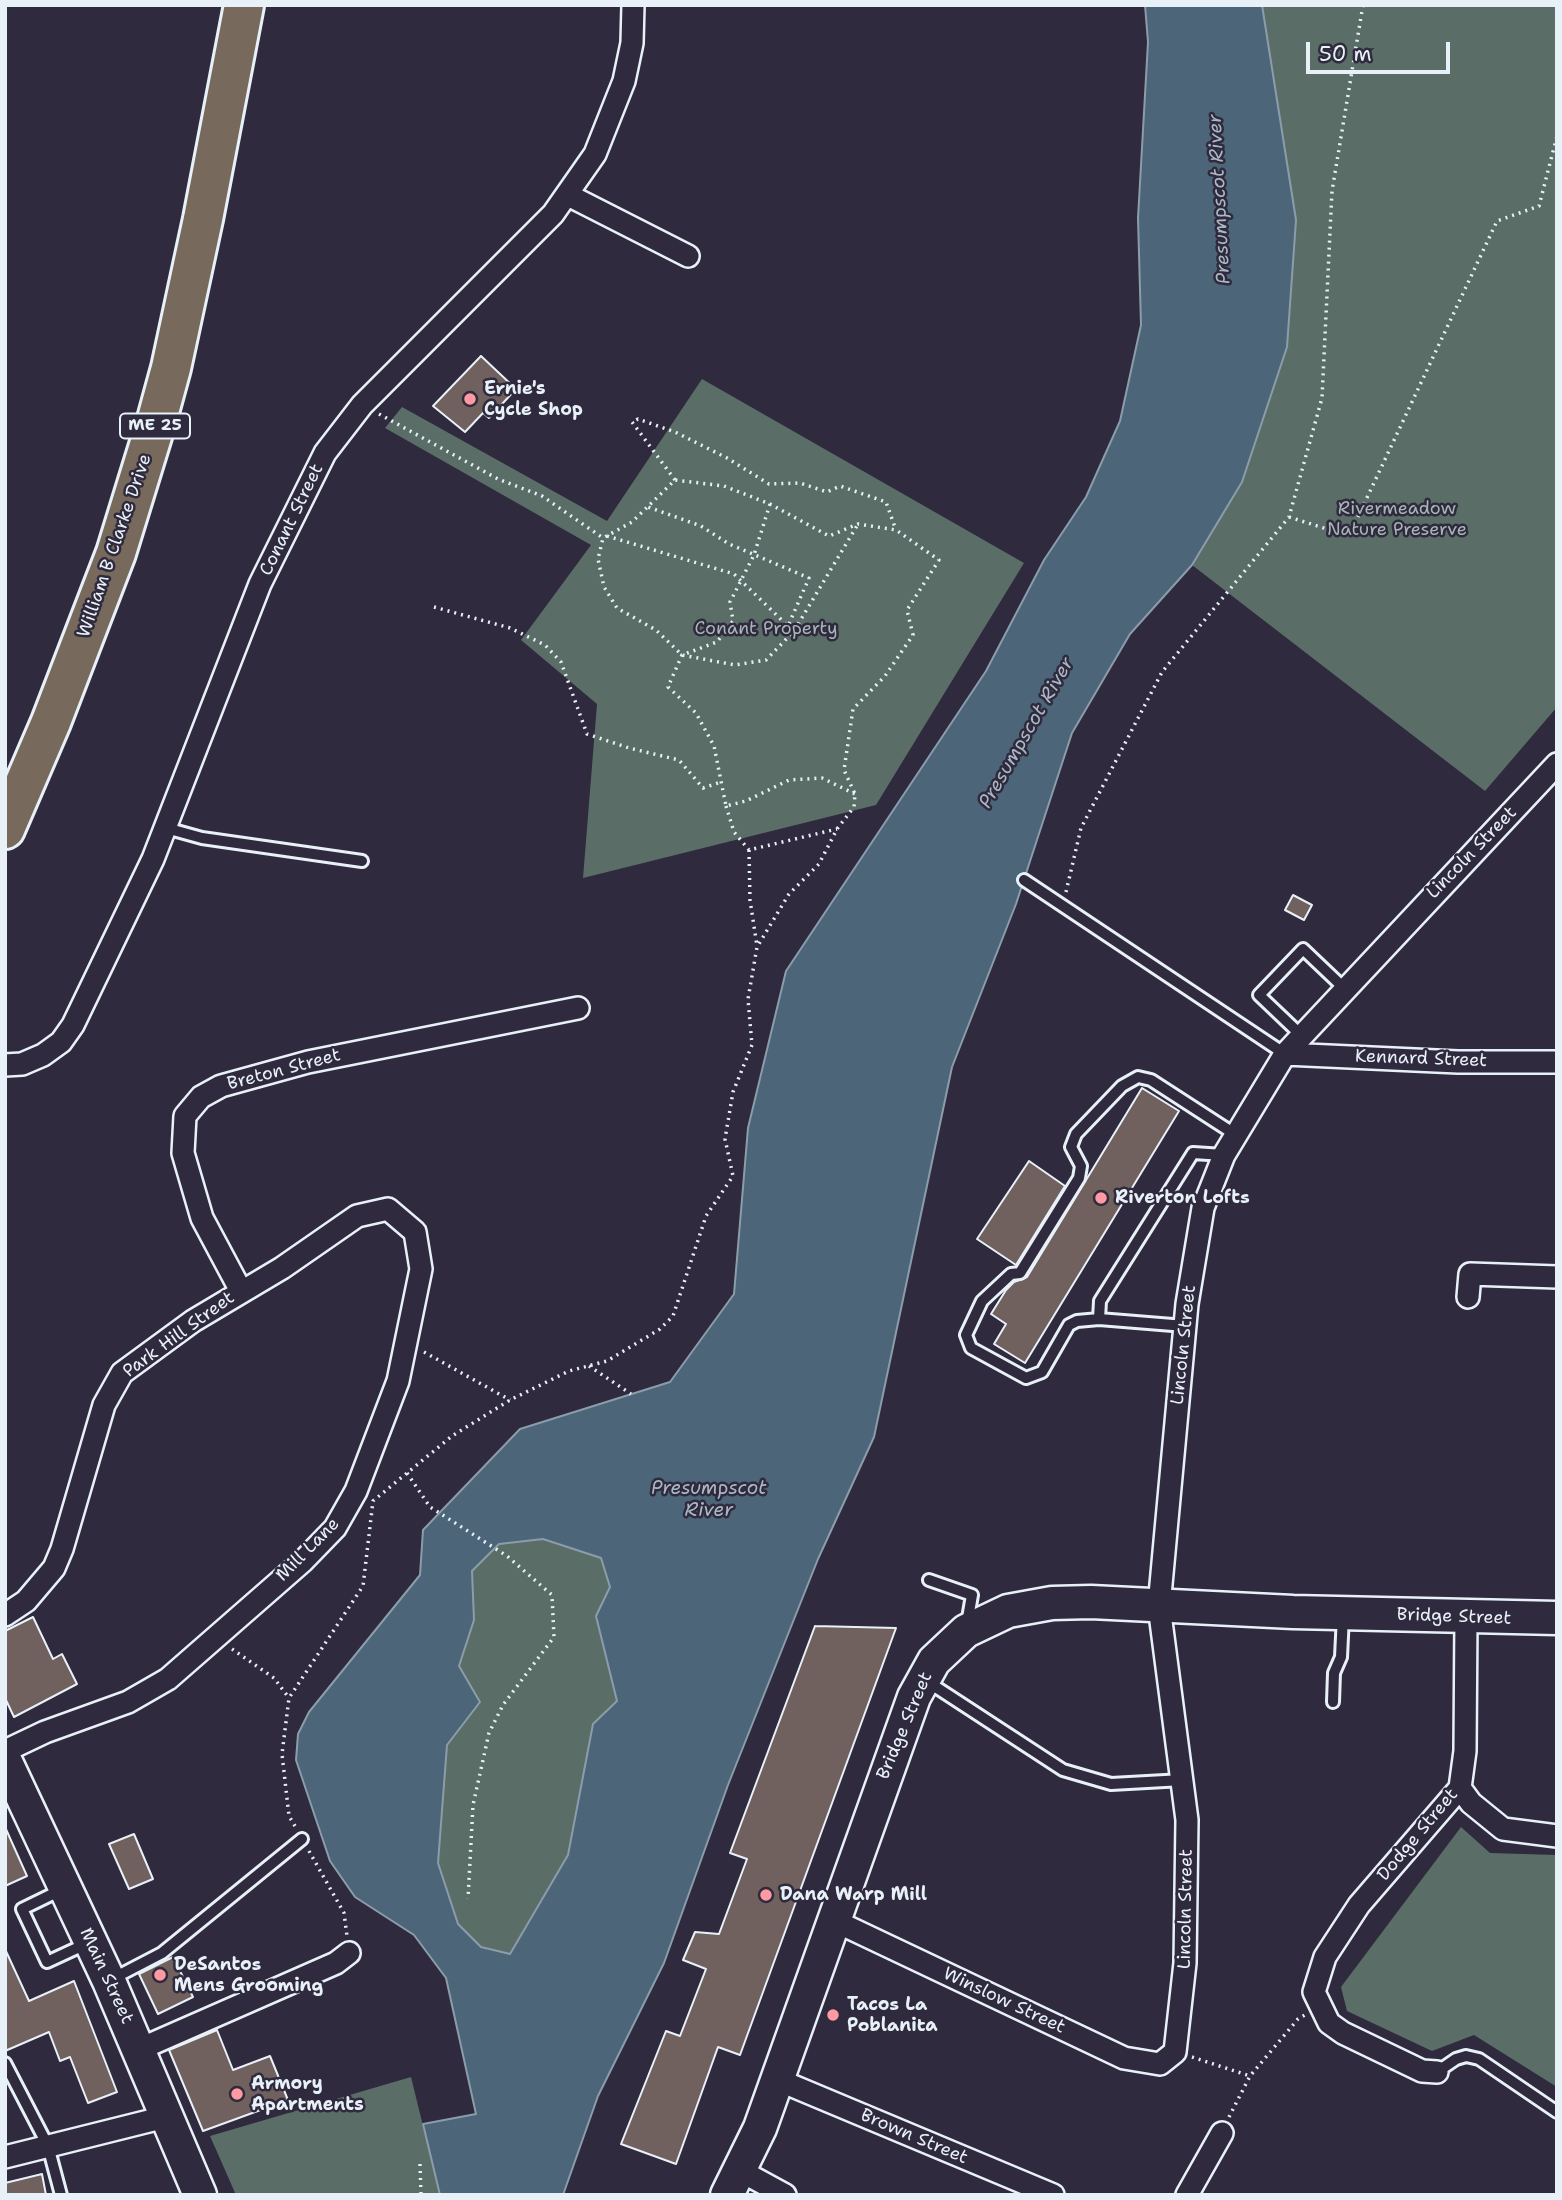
<!DOCTYPE html>
<style>
body{margin:0}
#map{position:relative;width:1562px;height:2200px;overflow:hidden;background:#2f2a3d;font-family:"Shantell Sans",sans-serif}
canvas{display:block}
.frame{position:absolute;inset:0;border:7px solid #e8f1f8;pointer-events:none}
.scale{position:absolute;left:1306px;top:42px;width:144px;height:32px;box-sizing:border-box;border:4px solid #e8f1f8;border-top:0;padding-left:9px;font-size:21px;line-height:24px;white-space:nowrap;color:#e8f1f8;-webkit-text-stroke:5px #2f2a3d;paint-order:stroke}
</style>
<div id="map">
<canvas width="1562" height="2200"></canvas>
<div class="frame"></div>
<div class="scale">50 m</div>
</div>
<script>
const g = document.querySelector('canvas').getContext('2d');
g.lineJoin = 'round';
function paint(path, color) { g.fillStyle = color; g.fill(path, 'evenodd'); }
const poly = rows => new Path2D(rows.map(r => 'M' + r).join(''));
function stroke(path, color, width, dash) { g.strokeStyle = color; g.lineWidth = width; g.lineCap = dash ? 'butt' : 'round'; g.setLineDash(dash || []); g.stroke(path); }
function write(font, color, halo, rows, align = 'center') {
  g.font = font + ' "Shantell Sans",sans-serif'; g.lineWidth = 5; g.setLineDash([]); g.textBaseline = 'middle'; g.strokeStyle = halo; g.fillStyle = color; for (const [text, x, y, turn = 0] of rows) {
    g.save(); g.translate(x, y); g.rotate((+turn || 0) * Math.PI / 180); g.textAlign = isNaN(turn) ? turn : align; if (halo) g.strokeText(text, 0, 0); g.fillText(text, 0, 0); g.restore();
  }
}
paint(poly([
 [1262,5,1557,5,1557,707,1485,791,1192,565,1242,482,1265,35],
 [702,379,1024,563,876,805,583,878,597,704,521,640,591,545,385,428,402,407,607,521],
 [543,1539,601,1558,610,1587,596,1616,617,1701,593,1724,568,1855,510,1955,481,1947,458,1924,438,1863,447,1745,480,1702,459,1666,474,1620,472,1571,499,1544],
 [1461,1827,1490,1853,1557,1855,1557,2087,1474,2035,1432,2051,1347,2011,1341,1987],
 [411,2077,440,2195,236,2195,210,2136]
]), '#5a6e67');
const water = poly([
 [1145,5,1262,5,1296,220,1287,347,1242,482,1192,565,1130,634,1072,733,1016,904,952,1067,874,1437,818,1559,728,1785,664,1963,598,2096,563,2195,440,2195,423,2124,476,2114,446,1978,414,1935,355,1897,330,1861,296,1760,298,1734,309,1712,420,1575,423,1530,520,1429,670,1382,734,1294,748,1128,786,971,986,671,1044,560,1086,497,1120,421,1141,325,1138,218,1148,42,1145,5],
 [543,1539,601,1558,610,1587,596,1616,617,1701,593,1724,568,1855,510,1954,481,1947,458,1924,438,1863,447,1745,480,1702,459,1666,474,1620,472,1571,499,1544,543,1539]
]);
paint(water, '#4d6578');
stroke(water, '#8b9dab', 2);
const building = poly([
 [481,356,516,389,489,418,483,413,465,432,433,406,481,356],
 [1293,895,1312,905,1304,920,1285,910,1293,895],
 [1142,1088,1179,1111,1025,1363,994,1344,1006,1324,991,1314,1006,1290,1014,1282,1027,1277,1142,1088],
 [1029,1161,1065,1186,1016,1265,977,1239,1029,1161],
 [33,1617,53,1659,62,1654,77,1684,14,1717,5,1698,5,1631,33,1617],
 [815,1626,896,1628,740,2055,718,2047,676,2164,621,2144,666,2031,680,2036,706,1969,683,1960,695,1932,719,1934,747,1859,730,1853,815,1626],
 [5,1827,27,1876,5,1886,5,1827],
 [134,1834,153,1879,129,1889,109,1844,134,1834],
 [5,1949,29,2001,74,1981,117,2092,88,2103,70,2057,60,2061,49,2032,5,2051,5,1949],
 [173,1957,193,1997,158,2014,139,1974,173,1957],
 [217,2030,233,2070,270,2056,288,2100,203,2131,169,2050,217,2030],
 [42,2174,46,2195,5,2195,5,2183,42,2174]
]);
paint(building, '#70605e');
stroke(building, '#e8f1f8', 2);
const lane = poly([
 [166,828,202,838,362,861],
 [1024,880,1285,1054],
 [1302,1036,1259,995,1303,949,1345,989],
 [1099,1319,1100,1301,1193,1153,1224,1155],
 [1185,1326,1099,1319,1077,1321,1069,1325,1042,1372,1026,1378,971,1348,966,1335,982,1301,1011,1274,1020,1273,1079,1178,1081,1166,1071,1147,1076,1134,1122,1086,1138,1077,1151,1080,1236,1135],
 [929,1580,972,1595,967,1624],
 [925,1680,1063,1770,1111,1784,1183,1780],
 [1333,1702,1334,1673,1341,1657,1343,1616],
 [63,1889,22,1909,47,1962,88,1943],
 [112,1979,162,1953,302,1839],
 [5,2063,48,2146,61,2195],
 [1437,2072,1456,2059,1466,2056,1479,2059,1557,2112]
]);
const street = poly([
 [568,195,688,256],
 [1285,1054,1458,1062,1557,1062],
 [5,1065,22,1064,43,1055,61,1042,73,1025,153,859,260,584,325,453,362,405,553,214,595,154,624,81,632,43,633,5],
 [241,1291,202,1218,183,1153,185,1116,201,1097,221,1086,308,1062,578,1008],
 [1468,1297,1470,1274,1557,1277],
 [5,1615,26,1601,54,1568,62,1549,104,1405,122,1373,193,1321,282,1268,357,1216,388,1209,415,1232,421,1269,398,1381,356,1491,335,1528,303,1561,168,1679,128,1702,45,1732,5,1751],
 [1460,1788,1471,1803,1503,1829,1557,1836],
 [833,1920,1124,2058,1160,2064,1175,2052,1185,1963,1187,1820,1159,1606,1187,1304,1203,1208,1224,1155,1285,1054,1557,764],
 [140,2049,336,1963,349,1953],
 [1437,2072,1422,2071,1343,2033,1329,2023,1314,1992,1325,1957,1359,1905,1460,1788,1465,1751,1466,1617],
 [776,2079,1053,2195],
 [5,2157,169,2116],
 [741,2171,785,2195],
 [1187,2195,1222,2133]
]);
const secondary = poly([
 [5,1760,109,1981,200,2195],
 [727,2195,760,2128,914,1697,934,1661,966,1631,1008,1611,1052,1603,1091,1602,1293,1612,1557,1618]
]);
const highway = poly([
 [5,829,51,722,116,553,156,423,171,368,203,219,244,5]
]);
stroke(lane, '#e8f1f8', 16);
stroke(street, '#e8f1f8', 26);
stroke(secondary, '#e8f1f8', 37);
stroke(highway, '#e8f1f8', 44);
stroke(poly([
 [379,414,498,479,542,496,603,538],
 [675,480,632,422,638,419,675,432,727,458,769,484,800,483,827,492,840,486,886,502,896,530],
 [770,504,754,555,730,602,733,621,717,642,682,655,668,687,696,713,714,746,726,806,746,801,789,780,822,778,855,794],
 [1289,517,1349,536,1497,221,1539,206,1557,136],
 [607,536,734,574,788,626,809,578,729,544,701,526,648,507],
 [434,607,510,628,545,645,561,662,587,734,629,748,679,760,703,788,721,782],
 [726,806,734,832,749,850,837,829],
 [749,850,750,900,757,946],
 [1066,892,1081,828,1162,672,1289,517,1322,398,1332,191,1363,5],
 [424,1352,510,1400],
 [589,1366,631,1394],
 [407,1473,430,1507,507,1556,552,1595,554,1637,503,1705,489,1733,473,1805,468,1899],
 [232,1649,274,1678,289,1698],
 [295,1826,289,1816,282,1754,289,1698,363,1586,373,1501,452,1436,510,1400,569,1371,607,1361,660,1329,673,1316,706,1216,733,1176,725,1139,733,1092,752,1045,748,999,757,947,789,894,819,864,837,829,854,807,855,794,844,770,853,709,885,676,913,635,907,610,939,560,896,530,858,524,829,536,770,504,724,486,675,480,632,522,603,538,598,559,604,587,617,608,656,630,682,655,735,665,766,660,794,631,858,524],
 [309,1851,344,1913,347,1936],
 [1192,2057,1250,2076],
 [1229,2117,1250,2076,1298,2019,1305,2015],
 [420,2164,421,2195]
]), '#e8f1f8', 3.5, [2, 5]);
stroke(lane, '#2f2a3d', 10);
stroke(street, '#2f2a3d', 21);
stroke(secondary, '#2f2a3d', 32);
stroke(highway, '#77695c', 38);
for (const [x, y, r, color] of [
 [470,399,7,"#ff9aa2"],
 [1101,1198,7,"#ff9aa2"],
 [766,1895,7,"#ff9aa2"],
 [160,1975,7,"#ff9aa2"],
 [833,2015,7,"#ff9aa2"],
 [237,2094,7,"#ff9aa2"]
]) { const dot = new Path2D(); dot.arc(x, y, r, 0, 2 * Math.PI); g.fillStyle = color; g.fill(dot); stroke(dot, '#2f2a3d', 2.5); }
for (const [x, y, w] of [
 [155,426,70]
]) { const box = new Path2D(); box.roundRect(x - w / 2, y - 12.5, w, 25, 5); g.fillStyle = '#2f2a3d'; g.fill(box); stroke(box, '#e8f1f8', 2); }
write('bold 16px', '#e8f1f8', null, [
 ["ME 25",155,426]
]);
write('bold 18px', '#e8f1f8', '#2f2a3d', [
 ["Ernie's",484,389],
 ["Cycle Shop",484,410],
 ["Riverton Lofts",1115,1198],
 ["Dana Warp Mill",780,1895],
 ["DeSantos",174,1965],
 ["Mens Grooming",174,1986],
 ["Tacos La",847,2005],
 ["Poblanita",847,2026],
 ["Armory",251,2084],
 ["Apartments",251,2105]
], 'left');
write('18px', '#a8b6b7', '#2f2a3d', [
 ["Rivermeadow",1397,509],
 ["Nature Preserve",1397,530],
 ["Conant Property",766,629]
]);
write('18px', '#e8f1f8', '#2f2a3d', [
 ["Conant Street",292,520,-64],
 ["William B Clarke Drive",115,546,-71],
 ["Lincoln Street",1472,853,-46],
 ["Kennard Street",1421,1059,2],
 ["Breton Street",284,1070,-15],
 ["Park Hill Street",179,1335,-36],
 ["Lincoln Street",1184,1345,-84],
 ["Mill Lane",308,1550,-45],
 ["Bridge Street",1454,1617,2],
 ["Bridge Street",905,1726,-67],
 ["Dodge Street",1418,1835,-50],
 ["Lincoln Street",1186,1909,-89],
 ["Main Street",106,1976,65],
 ["Winslow Street",1004,2001,25],
 ["Brown Street",914,2137,23]
]);
write('italic 19px', '#aab9c5', '#2f2a3d', [
 ["Presumpscot River",1220,199,-93],
 ["Presumpscot River",1027,733,-60],
 ["Presumpscot",709,1489],
 ["River",709,1511]
]);
</script>
